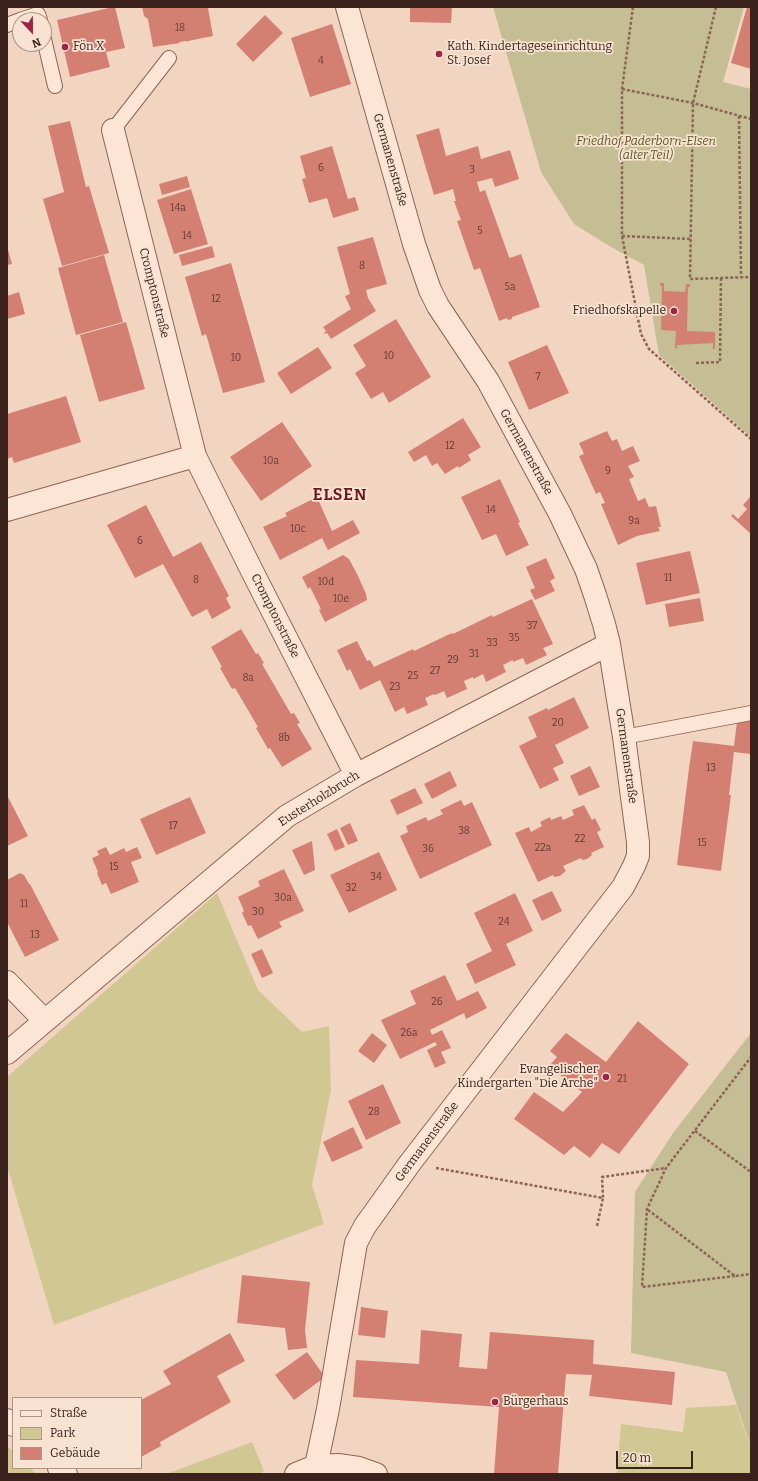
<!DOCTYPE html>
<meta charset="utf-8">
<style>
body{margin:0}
#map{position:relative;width:758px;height:1481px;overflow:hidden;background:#f2d5c1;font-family:Bitter,serif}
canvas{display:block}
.frame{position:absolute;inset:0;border:8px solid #3b221c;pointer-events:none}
.legend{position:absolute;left:12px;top:1397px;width:130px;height:72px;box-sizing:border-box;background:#f8e2d1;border:1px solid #ac9589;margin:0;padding:5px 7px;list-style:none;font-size:12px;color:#3b221c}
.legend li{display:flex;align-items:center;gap:8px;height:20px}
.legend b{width:20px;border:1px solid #ac9589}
.north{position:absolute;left:12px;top:12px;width:40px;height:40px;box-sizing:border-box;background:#f8e2d1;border:1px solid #ac9589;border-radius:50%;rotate:158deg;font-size:11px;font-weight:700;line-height:16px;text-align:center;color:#3b221c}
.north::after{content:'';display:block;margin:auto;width:14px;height:18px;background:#a22147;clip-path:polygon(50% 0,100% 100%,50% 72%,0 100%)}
.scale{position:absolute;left:616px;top:1451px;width:77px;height:18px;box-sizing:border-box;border:2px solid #3b221c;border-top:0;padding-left:5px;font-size:12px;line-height:14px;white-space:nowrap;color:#3b221c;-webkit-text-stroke:3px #f8e2d1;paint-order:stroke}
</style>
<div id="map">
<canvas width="758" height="1481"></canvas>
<div class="frame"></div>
<ul class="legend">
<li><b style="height:5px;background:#fce5d5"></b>Straße</li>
<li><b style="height:11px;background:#d1c793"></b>Park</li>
<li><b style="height:11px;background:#d38073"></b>Gebäude</li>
</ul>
<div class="north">N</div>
<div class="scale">20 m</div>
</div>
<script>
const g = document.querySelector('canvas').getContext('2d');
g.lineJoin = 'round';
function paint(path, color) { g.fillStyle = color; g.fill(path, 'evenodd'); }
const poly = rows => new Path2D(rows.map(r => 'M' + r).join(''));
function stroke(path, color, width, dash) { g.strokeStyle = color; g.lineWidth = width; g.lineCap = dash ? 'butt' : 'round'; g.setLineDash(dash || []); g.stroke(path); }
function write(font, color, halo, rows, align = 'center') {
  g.font = font + ' Bitter,serif'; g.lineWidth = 3.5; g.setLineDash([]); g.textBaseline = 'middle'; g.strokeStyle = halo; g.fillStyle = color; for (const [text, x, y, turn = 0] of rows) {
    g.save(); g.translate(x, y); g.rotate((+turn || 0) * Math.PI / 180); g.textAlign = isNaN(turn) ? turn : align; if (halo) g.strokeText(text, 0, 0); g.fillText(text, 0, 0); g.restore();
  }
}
paint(poly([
 [217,893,258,990,302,1032,329,1026,331,1090,312,1185,324,1224,54,1325,7,1166,7,1077],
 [736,1405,751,1450,751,1474,617,1474,621,1424,683,1432,686,1408],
 [252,1442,264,1471,259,1474,166,1474],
 [7,1446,13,1451,13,1468,30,1468,36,1474,7,1474]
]), '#d1c793');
paint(poly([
 [493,7,744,7,723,82,751,89,751,437,659,355,644,265,611,247,574,224,541,172],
 [751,1033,751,1448,726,1372,631,1353,635,1192,673,1133]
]), '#c5bd93');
paint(poly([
 [113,7,115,7,125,48,106,52,110,67,70,77,57,20],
 [142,7,209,7,208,8,213,36,188,41,188,42,186,41,179,42,180,43,153,47,148,19,144,16],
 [410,7,452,7,451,23,410,22],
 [747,7,751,7,751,69,731,63],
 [265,15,283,33,253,62,236,44],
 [332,24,351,84,310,97,291,38],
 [70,121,86,187,89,186,109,253,62,266,43,199,64,192,48,126],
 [439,128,446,156,478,146,481,159,510,150,519,179,495,187,492,178,477,182,480,192,485,190,509,257,510,258,521,254,540,307,512,317,512,319,508,320,507,318,499,321,480,268,474,270,457,221,461,220,454,201,456,201,453,189,434,195,416,135],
 [332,146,348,199,355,197,359,210,333,218,327,198,309,203,302,179,306,178,300,156],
 [187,176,190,187,162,195,159,184],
 [191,189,208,244,174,254,157,200],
 [373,237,387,284,366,290,368,298,376,311,331,339,327,333,324,334,324,333,326,331,323,327,351,309,345,296,350,294,337,247],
 [7,246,12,264,7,265],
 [212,246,215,257,182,266,179,255],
 [104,255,123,322,76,335,58,268],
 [231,263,265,382,223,393,206,334,202,336,185,277],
 [660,283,664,283,664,291,685,292,686,284,690,284,690,287,688,287,687,331,715,332,715,349,713,349,713,343,677,345,677,349,675,348,676,331,661,330,662,286,660,286],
 [19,292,25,314,7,319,7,296],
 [396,319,431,377,389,403,383,392,371,399,355,373,366,366,353,345],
 [126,322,145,389,99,402,80,335],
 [547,345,569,393,529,410,508,362],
 [318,347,332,368,291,394,277,373],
 [66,396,81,442,14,463,12,457,7,459,7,414],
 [463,418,481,447,468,455,471,460,459,468,458,466,445,474,437,463,432,466,426,455,414,462,408,452],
 [282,422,312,466,261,501,230,457],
 [607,431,612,441,617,439,622,451,633,446,640,461,628,466,634,477,629,479,638,501,645,498,649,507,656,506,661,527,658,527,660,531,637,536,618,545,601,504,605,503,600,492,596,494,579,456,584,454,579,443],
 [500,479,520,522,518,523,529,545,506,556,496,534,482,540,461,497],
 [751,496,751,534,731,516,733,514,738,519,747,509,743,505],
 [317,497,332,531,353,520,360,533,328,550,322,538,280,560,263,527,287,516,285,513],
 [146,505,173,557,201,542,229,596,226,598,231,608,212,619,207,609,192,617,163,564,135,578,107,525],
 [690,551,700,593,646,605,636,563],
 [343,555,349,559,358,576,366,594,367,600,325,622,319,610,321,609,310,587,308,589,302,577],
 [546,558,555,578,550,581,555,591,535,600,530,590,535,588,526,567],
 [700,598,704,621,669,627,665,604],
 [532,599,553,644,543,648,547,655,526,665,523,658,513,662,513,660,503,665,506,672,486,682,483,674,473,679,473,677,464,681,467,689,447,698,444,691,435,695,434,694,425,698,428,705,407,714,404,707,395,712,380,680,360,690,350,669,347,671,337,650,357,641,367,661,370,660,374,667,413,649,414,651,452,633,453,634,492,615,493,617],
 [241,629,256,654,258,653,264,663,262,664,291,714,294,713,300,723,297,724,312,749,282,767,270,748,268,749,256,728,258,727,235,688,232,689,220,668,222,667,211,647],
 [574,697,589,728,555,745,564,763,553,768,559,780,540,789,519,746,537,737,528,717,547,708,548,710],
 [751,720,751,754,734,752,729,795,731,795,721,871,677,865,689,768,693,741,734,746,737,722],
 [590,766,600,787,579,796,570,776],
 [450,771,457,786,432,799,424,784],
 [415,788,423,803,397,815,390,800],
 [7,795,28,836,7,846],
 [190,797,206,833,156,855,140,819],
 [461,800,464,806,472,802,492,845,420,879,400,836,408,832,406,826,426,817,428,821,443,814,440,810],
 [584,805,592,820,595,818,601,830,597,832,604,847,591,853,592,855,587,859,582,860,581,858,563,866,566,871,560,876,554,877,553,875,538,882,515,833,529,827,531,832,542,826,540,822,550,817,551,820,561,816,563,820,574,815,572,810],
 [350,823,358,841,348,845,340,828],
 [337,829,345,847,335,851,327,834],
 [312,841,315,870,304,875,292,850],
 [106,847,110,855,124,848,126,852,137,847,142,858,131,862,139,882,111,894,106,883,102,885,97,873,98,872,92,858,99,855,97,851],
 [379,852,397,890,349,913,330,875],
 [284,869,304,911,279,922,282,927,258,939,251,925,248,926,242,913,244,911,238,897,260,886,258,881],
 [20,873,24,875,29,884,30,884,59,940,25,957,7,922,7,880],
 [552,891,562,911,542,921,532,900],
 [515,893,533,931,506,944,516,965,475,984,466,964,492,951,474,913],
 [262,949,273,973,262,978,251,954],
 [445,975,457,1001,478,991,487,1008,466,1019,464,1013,430,1030,432,1035,442,1030,451,1048,441,1052,446,1063,435,1068,427,1050,437,1045,435,1042,400,1059,381,1020,416,1004,410,991],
 [638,1021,689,1064,619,1154,602,1143,590,1158,574,1146,564,1155,514,1119,534,1092,563,1112,582,1092,549,1066,557,1057,550,1051,566,1033,606,1062],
 [372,1033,387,1045,374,1063,358,1051],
 [383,1084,401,1123,366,1140,348,1101],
 [353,1127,363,1148,332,1162,323,1142],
 [242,1275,310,1282,305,1330,307,1348,288,1350,285,1328,237,1323],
 [361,1307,388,1311,385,1338,358,1335],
 [421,1330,462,1334,459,1367,487,1369,490,1332,594,1340,593,1364,675,1372,672,1405,589,1396,592,1375,566,1374,558,1474,494,1474,499,1407,353,1397,356,1360,419,1364],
 [230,1333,245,1361,217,1376,231,1402,160,1442,161,1446,141,1457,141,1400,171,1384,163,1371],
 [307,1352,325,1377,294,1400,275,1375]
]), '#d38073');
const lane = poly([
 [20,20,38,14,40,20],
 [7,25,20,20],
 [44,39,55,86],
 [113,130,169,58],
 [624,737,751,713]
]);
const street = poly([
 [113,130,195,456,251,569,356,775],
 [7,510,195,456],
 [7,982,44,1020],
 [7,1053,287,816,356,775,609,644],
 [7,1420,13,1425],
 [316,1466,328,1409,356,1243,365,1226,410,1163,623,887,634,866,638,856,638,842,624,737,609,644,604,624,595,595,586,569,560,514,488,381,438,306,430,290,414,244,347,7],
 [59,1468,66,1474],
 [296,1474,316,1466,338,1465,359,1468,376,1474]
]);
stroke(lane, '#8d6456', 16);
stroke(street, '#8d6456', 24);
stroke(poly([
 [633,7,622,89,622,236,641,334,649,349,751,439],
 [716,7,693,103,690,279,751,277],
 [622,89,693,103,751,119],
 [739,116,741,277],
 [622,236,691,239],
 [696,363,720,362,721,278],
 [695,1131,751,1172],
 [436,1168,603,1198,602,1177,666,1168],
 [648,1210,735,1276,751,1274],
 [597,1226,603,1198],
 [735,1276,642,1287,647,1209,666,1168,751,1057]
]), '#8d6456', 2.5, [3, 2]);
stroke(lane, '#fce5d5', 14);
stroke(street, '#fce5d5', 22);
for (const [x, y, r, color] of [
 [65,47,4,"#a22147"],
 [439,54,4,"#a22147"],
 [674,311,4,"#a22147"],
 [606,1077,4,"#a22147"],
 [495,1402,4,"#a22147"]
]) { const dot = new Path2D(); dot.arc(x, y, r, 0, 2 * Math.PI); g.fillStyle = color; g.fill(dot); stroke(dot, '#f8e2d1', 1.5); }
write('10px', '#613a32', null, [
 ["18",180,28],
 ["4",321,61],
 ["6",321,168],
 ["3",472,170],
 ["14a",178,208],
 ["5",480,231],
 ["14",187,236],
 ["8",362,266],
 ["5a",510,287],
 ["12",216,299],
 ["10",389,356],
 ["10",236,358],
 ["7",538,377],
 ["12",450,446],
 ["10a",271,461],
 ["9",608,471],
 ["14",491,510],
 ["9a",634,521],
 ["10c",298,529],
 ["6",140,541],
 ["11",668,578],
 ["8",196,580],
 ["10d",326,582],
 ["10e",341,599],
 ["37",532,626],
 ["35",514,638],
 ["33",492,643],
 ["31",474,654],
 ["29",453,660],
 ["27",435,671],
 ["25",413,676],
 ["8a",248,678],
 ["23",395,687],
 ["20",558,723],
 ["8b",284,738],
 ["13",711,768],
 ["17",173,826],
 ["38",464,831],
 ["22",580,839],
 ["15",702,843],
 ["22a",543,848],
 ["36",428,849],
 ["15",114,867],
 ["34",376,877],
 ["32",351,888],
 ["30a",283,898],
 ["11",24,904],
 ["30",258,912],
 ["24",504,922],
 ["13",35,935],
 ["26",437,1002],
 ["26a",409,1033],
 ["21",622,1079],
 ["28",374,1112]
]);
write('12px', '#3b221c', '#f8e2d1', [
 ["Fön X",73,47],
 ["Kath. Kindertageseinrichtung",447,47],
 ["St. Josef",447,61],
 ["Friedhofskapelle",666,311,"right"],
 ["Evangelischer",598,1070,"right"],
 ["Kindergarten \"Die Arche\"",598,1084,"right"],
 ["Bürgerhaus",503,1402]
], 'left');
write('italic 12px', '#5a5821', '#f8e2d1', [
 ["Friedhof Paderborn-Elsen",646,142],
 ["(alter Teil)",646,156]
]);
write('12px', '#3b221c', '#f8e2d1', [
 ["Germanenstraße",390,160,74],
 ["Cromptonstraße",154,293,76],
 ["Germanenstraße",526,452,61],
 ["Cromptonstraße",275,616,63],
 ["Germanenstraße",626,756,82],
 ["Eusterholzbruch",319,799,-32],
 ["Germanenstraße",427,1142,-53]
]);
g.letterSpacing = '1px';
write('bold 16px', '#6c181e', '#f8e2d1', [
 ["ELSEN",340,496]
]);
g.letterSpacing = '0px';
</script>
